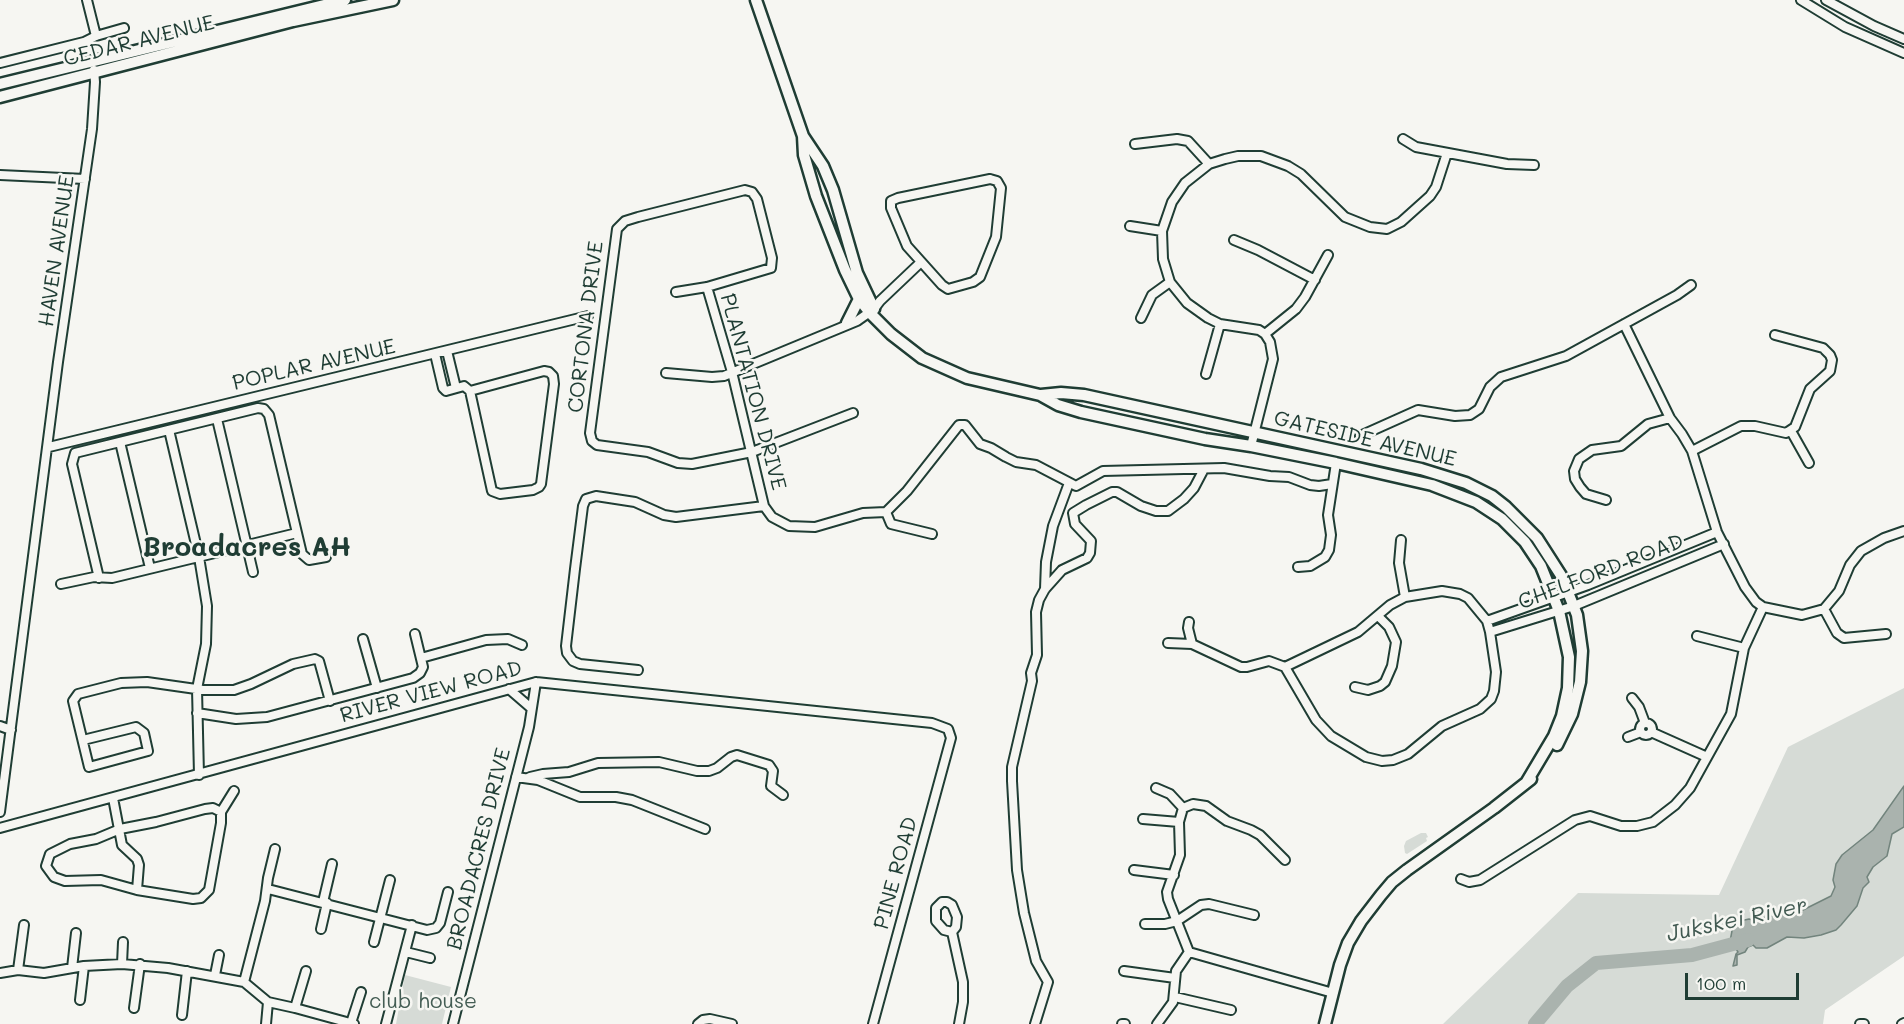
<!DOCTYPE html>
<style>
body{margin:0}
#map{position:relative;width:1904px;height:1024px;overflow:hidden;background:#f6f6f2;font-family:Mali,sans-serif}
canvas{display:block}
.scale{position:absolute;left:1685px;top:973px;width:114px;height:27px;box-sizing:border-box;border:3px solid #1f3d34;border-top:0;padding-left:8px;font-size:18px;line-height:21px;white-space:nowrap;color:#1f3d34;-webkit-text-stroke:4px #f6f6f2;paint-order:stroke}
</style>
<div id="map">
<canvas width="1904" height="1024"></canvas>
<div class="scale">100 m</div>
</div>
<script>
const g = document.querySelector('canvas').getContext('2d');
g.lineJoin = 'round';
function paint(path, color) { g.fillStyle = color; g.fill(path, 'evenodd'); }
const poly = rows => new Path2D(rows.map(r => 'M' + r).join(''));
function stroke(path, color, width, dash) { g.strokeStyle = color; g.lineWidth = width; g.lineCap = dash ? 'butt' : 'round'; g.setLineDash(dash || []); g.stroke(path); }
function write(font, color, halo, rows, align = 'center') {
  g.font = font + ' Mali,sans-serif'; g.lineWidth = 5; g.setLineDash([]); g.textBaseline = 'middle'; g.strokeStyle = halo; g.fillStyle = color; for (const [text, x, y, turn = 0] of rows) {
    g.save(); g.translate(x, y); g.rotate((+turn || 0) * Math.PI / 180); g.textAlign = isNaN(turn) ? turn : align; if (halo) g.strokeText(text, 0, 0); g.fillText(text, 0, 0); g.restore();
  }
}
paint(poly([
 [1904,688,1904,956,1825,1010,1823,1024,1443,1024,1578,893,1719,895,1788,747],
 [1421,833,1426,833,1428,837,1426,838,1427,841,1407,854,1405,853,1404,846,1406,841],
 [405,975,451,987,442,1024,396,1024]
]), '#d6dbd6');
const water = poly([
 [1904,786,1904,827,1892,834,1887,856,1873,867,1867,877,1869,882,1863,888,1857,906,1841,925,1836,930,1821,935,1804,938,1787,937,1767,948,1756,948,1753,945,1748,947,1745,952,1737,955,1737,965,1733,966,1736,954,1738,952,1736,949,1729,947,1734,920,1736,922,1749,919,1756,921,1762,918,1801,911,1831,896,1835,887,1833,880,1836,864,1842,855,1873,830,1904,786]
]);
paint(water, '#aab3ae');
stroke(water, '#72847d', 1.5);
stroke(poly([
 [1535,1024,1567,986,1596,963,1692,955,1748,940]
]), '#aab3ae', 14);
const street = poly([
 [87,0,96,36],
 [1801,0,1845,27,1904,53],
 [1826,0,1874,26,1904,39],
 [0,63,84,42,96,36,124,28],
 [1403,139,1416,147,1507,164,1534,165],
 [1135,144,1177,139,1188,141,1209,164],
 [0,175,85,179],
 [990,179,997,181,1001,188,996,237,980,277,973,282,948,289,942,285,907,246,891,208,891,201,898,198,990,179],
 [1130,226,1162,231],
 [1234,240,1258,250,1315,280],
 [707,287,732,372,764,506,772,517,789,526,815,527,863,513,886,512,907,491,959,425,965,425,980,444,991,448,1006,457,1016,462,1036,465,1076,486,1103,471,1224,468,1270,476,1289,477,1310,485,1319,486,1332,484],
 [676,292,707,287,771,268,772,258,757,199,752,192,745,190,638,217,625,221,617,229,590,433,592,441,597,445,648,452,678,463,692,464,752,452,853,413],
 [1141,318,1152,295,1170,282],
 [1624,324,1670,418,1682,434,1692,451,1717,532,1745,587,1756,602,1763,607,1802,615,1824,609,1839,591,1850,565,1861,551,1884,538,1904,531],
 [1265,334,1259,330,1220,324,1208,318,1187,303,1170,282,1163,259,1162,231,1172,202,1185,183,1209,164,1225,159,1238,156,1261,156,1288,166,1301,174,1345,217,1370,227,1387,229,1401,222,1430,196,1436,187,1447,153],
 [1265,334,1296,309,1305,297,1328,255],
 [447,351,456,388],
 [435,354,443,388,446,391,464,386,470,391,544,371,549,372,553,376,554,384,541,484,539,487,533,490,500,494,492,491,470,391],
 [666,373,712,377,724,376,857,321,874,309,880,301,920,263],
 [1206,374,1220,324],
 [217,419,253,572],
 [169,430,199,557,207,606,206,644,197,689,199,775],
 [1791,431,1809,463],
 [1360,436,1418,410,1455,416,1470,415,1479,409,1490,387,1501,377,1566,356,1677,295,1691,285],
 [120,442,150,568],
 [1251,446,1273,359,1270,342,1265,334],
 [49,447,588,316],
 [1692,451,1741,426,1755,426,1786,433,1795,427,1810,389,1830,371,1832,360,1830,355,1823,348,1775,335],
 [1606,500,1586,494,1580,487,1575,479,1574,471,1579,459,1592,450,1621,446,1648,424,1670,418],
 [886,512,891,524,932,534],
 [1401,540,1399,563,1405,597],
 [1298,567,1310,566,1325,557,1329,550,1331,535,1328,515,1336,463],
 [99,578,72,464,75,453,258,408,264,409,269,415,302,554,309,560,326,557],
 [61,584,94,577,112,578,297,533],
 [1045,589,1046,562,1053,526,1069,483],
 [1442,591,1460,594,1468,598,1487,621,1490,632,1496,672,1494,691,1491,699,1480,709,1442,726,1408,754,1393,760,1382,761,1366,757,1331,736,1316,720,1285,667,1358,632,1390,605,1405,597,1442,591],
 [1824,609,1837,633,1844,638,1886,634],
 [1487,621,1588,585,1717,532],
 [1189,622,1188,628,1192,644],
 [1490,632,1574,606,1724,544],
 [1697,636,1744,648],
 [363,639,377,688],
 [1168,643,1192,644,1241,667,1247,667,1269,661,1285,667],
 [421,658,486,640,508,639,522,645],
 [638,670,580,664,573,661,567,653,566,646,575,569,583,506,586,499,596,496,635,502,664,515,676,517,764,506],
 [1355,687,1368,690,1380,686,1385,682,1392,666,1396,642,1389,627,1378,616],
 [509,689,531,708],
 [1632,698,1639,707,1645,723],
 [197,713,236,719,267,717,413,678,420,673,423,667,415,634],
 '1640 729a6 6 0 1 1 12 0a6 6 0 1 1-12 0Z',
 [0,726,11,730],
 [1651,732,1707,757],
 [1628,737,1641,732],
 [83,740,136,727,144,733,148,751,89,767,73,701,78,694,121,683,147,682,203,690,234,690,251,684,293,664,315,659,319,661,330,701],
 [516,777,538,780,580,797,616,797,632,800,705,829],
 [530,777,543,774,569,772,598,763,659,762,697,771,709,771,717,768,731,757,737,755,769,765,773,771,771,786,783,795],
 [1156,788,1170,794,1183,808],
 [113,798,122,845,137,859,139,865,137,890],
 [1183,808,1179,822,1180,855,1167,892,1168,899,1189,952],
 [1183,808,1193,804,1206,806,1227,821,1251,830,1260,835,1285,860],
 [0,812,58,362,92,129,95,82,94,70],
 [221,812,213,808,205,809,156,822,120,829,96,839,70,844,50,854,46,866,54,877,65,881,101,880,137,890,193,899,201,898,209,890,221,823,221,812,234,791],
 [1143,819,1179,822],
 [0,828,536,682,932,723,948,729,951,738,873,1024],
 [1134,870,1174,875],
 [1461,879,1469,882,1480,880,1575,820,1590,816,1621,826,1637,826,1653,822,1675,805,1690,788,1731,714,1744,648,1763,607],
 [268,889,427,930,436,928,440,923,448,892],
 [323,902,332,864],
 [1145,924,1165,924,1177,921,1201,905,1209,904,1254,915],
 [321,929,327,903],
 [952,932,944,930,936,921,936,908,942,902,947,902,952,905,957,917,956,927,952,932,963,982,963,1002,959,1024],
 [374,942,390,880],
 [406,952,430,958],
 [1189,952,1333,993],
 [122,964,123,942],
 [72,968,76,933],
 [18,970,24,925],
 [1124,971,1175,978],
 [0,973,18,970,44,973,84,966,122,964,168,968,244,982,268,1002,295,1008,354,1024],
 [215,975,219,955],
 [244,982,265,901,268,878,275,849],
 [1175,997,1231,1010],
 [80,1000,84,966],
 [134,1008,140,964],
 [295,1008,306,971],
 [182,1015,187,971],
 [351,1023,361,992],
 [266,1024,268,1002],
 [386,1024,412,925],
 [453,1024,529,727,536,682],
 [698,1024,703,1020,710,1019,732,1024],
 [1035,1024,1048,982,1036,961,1024,913,1017,870,1012,781,1012,767,1032,681,1031,673,1037,655,1036,612,1039,600,1045,589,1062,570,1087,558,1090,553,1091,541,1075,524,1073,513,1086,505,1112,492,1117,492,1141,506,1156,511,1168,511,1184,499,1194,488,1204,469],
 [1122,1024,1125,1024],
 [1157,1024,1173,1002,1176,971,1189,952],
 [1860,1024,1864,1024],
 [1902,1024,1904,1023]
]);
const secondary = poly([
 [756,0,803,136,823,166,833,190,857,273,874,309],
 [0,84,345,0],
 [0,97,293,21,393,0],
 [803,136,804,155,816,196,845,270,859,299,870,313,891,334,922,358,967,378,1040,395,1058,405,1081,412,1205,439,1251,446,1336,463,1432,485,1476,502,1502,519,1525,542,1541,566,1559,611,1569,657,1568,688,1562,716,1554,736,1526,783],
 [847,323,859,299],
 [1041,395,1061,393,1084,395,1421,469,1466,483,1492,496,1506,507,1537,538,1562,577,1577,615,1582,651,1580,682,1572,714,1557,745],
 [1325,1024,1340,965,1348,943,1361,921,1381,895,1392,882,1407,870,1494,808,1531,779]
]);
stroke(street, '#1f3d34', 12);
stroke(secondary, '#1f3d34', 15);
stroke(street, '#f6f6f2', 8);
stroke(secondary, '#f6f6f2', 10);
write('21px', '#1f3d34', '#f6f6f2', [
 ["CEDAR AVENUE",139,41,-14],
 ["HAVEN AVENUE",57,251,-82],
 ["CORTONA DRIVE",586,327,-83],
 ["POPLAR AVENUE",314,365,-13],
 ["PLANTATION DRIVE",753,392,75],
 ["GATESIDE AVENUE",1365,439,13],
 ["CHELFORD ROAD",1601,572,-21],
 ["RIVER VIEW ROAD",431,692,-15],
 ["BROADACRES DRIVE",479,849,-76],
 ["PINE ROAD",896,873,-75]
]);
write('21px', '#445d54', '#f6f6f2', [
 ["club house",423,1002]
]);
write('italic 22px', '#425a52', '#f6f6f2', [
 ["Jukskei River",1737,920,-12]
]);
write('bold 27px', '#1f3d34', '#f6f6f2', [
 ["Broadacres AH",247,548]
]);
</script>
